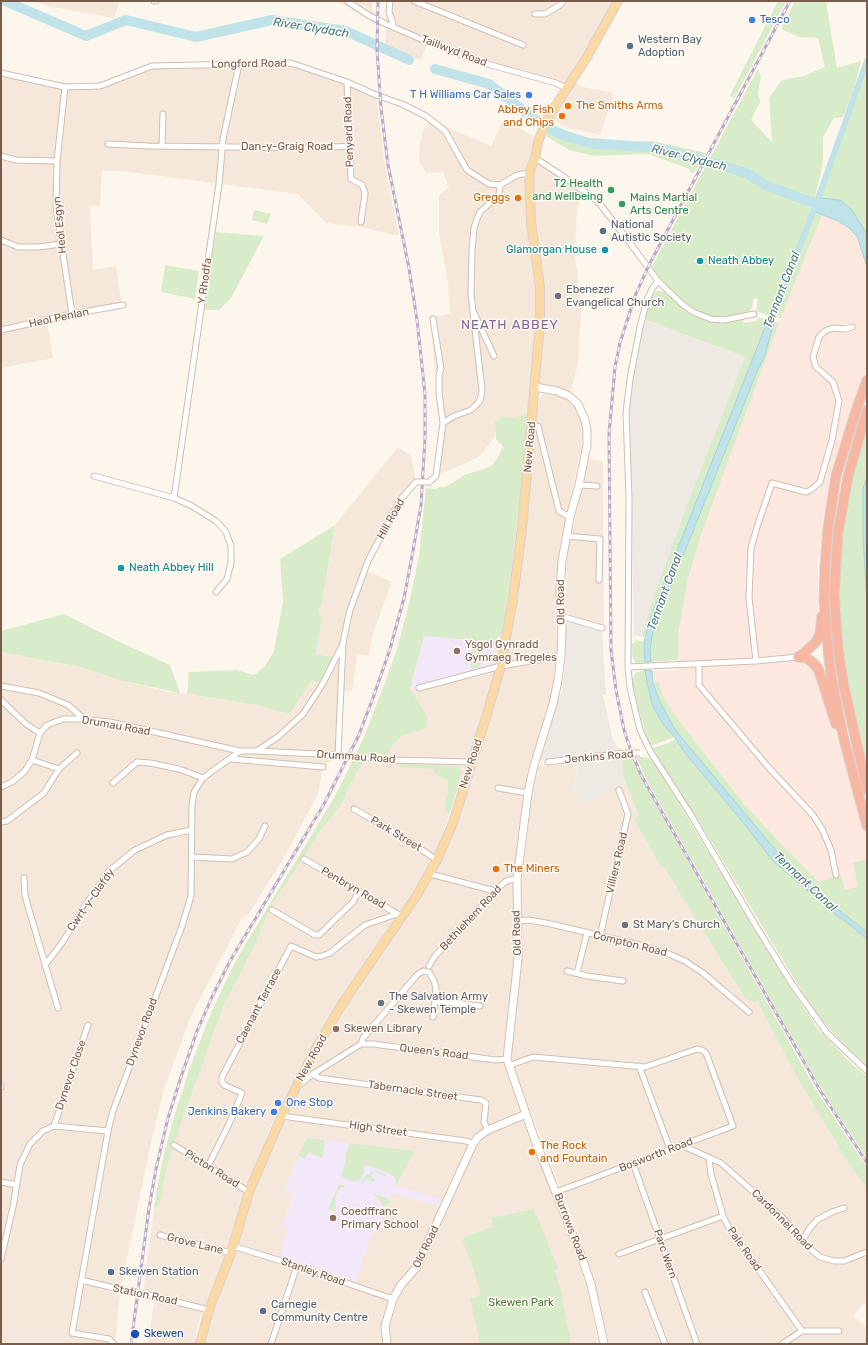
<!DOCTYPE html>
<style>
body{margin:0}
#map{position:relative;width:868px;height:1345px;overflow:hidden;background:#fdf6ec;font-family:Rubik,sans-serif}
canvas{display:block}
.frame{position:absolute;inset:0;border:2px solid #7a5c4d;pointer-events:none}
</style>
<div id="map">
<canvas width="868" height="1345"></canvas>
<div class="frame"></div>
</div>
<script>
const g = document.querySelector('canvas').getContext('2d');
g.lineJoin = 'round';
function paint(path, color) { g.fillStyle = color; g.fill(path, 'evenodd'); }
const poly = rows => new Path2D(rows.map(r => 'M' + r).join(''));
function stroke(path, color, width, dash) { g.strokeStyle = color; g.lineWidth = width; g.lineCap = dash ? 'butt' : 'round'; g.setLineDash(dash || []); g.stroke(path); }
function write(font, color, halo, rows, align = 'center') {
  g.font = font + ' Rubik,sans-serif'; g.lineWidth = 3; g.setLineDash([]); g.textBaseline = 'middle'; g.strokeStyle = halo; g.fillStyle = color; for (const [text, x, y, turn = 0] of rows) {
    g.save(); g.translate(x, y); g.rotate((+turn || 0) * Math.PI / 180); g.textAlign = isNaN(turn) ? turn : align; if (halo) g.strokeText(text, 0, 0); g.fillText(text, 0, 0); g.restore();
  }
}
paint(poly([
 [35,1,120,1,114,18,47,6],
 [335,1,372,1,372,11,376,13,376,24,350,8],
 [387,1,618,1,572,81,583,87,614,93,600,135,565,127,549,116,566,89,428,42,421,60,408,57,385,44],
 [291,63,376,95,385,166,399,236,360,227,326,223,298,194,121,171,102,171,100,206,90,206,93,270,116,266,122,306,47,320,53,358,1,368,1,73,65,87,100,86,152,66],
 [432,120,491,146,503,120,539,139,535,158,586,192,580,201,577,209,575,254,581,311,578,359,578,365,569,396,535,387,531,430,497,423,495,437,479,457,436,476,441,436,430,317,450,314,448,282,439,233,439,195,449,187,443,172,426,173,419,162,420,145,423,131,428,123],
 [545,394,552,394,560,396,568,401,576,408,582,419,584,432,558,561,559,636,556,676,524,800,514,971,504,1052,505,1063,525,1124,580,1265,588,1291,598,1344,202,1344,209,1317,251,1194,286,1111,341,1009,430,879,501,672,536,405,540,397],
 [398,447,411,456,416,482,408,489,365,570,392,582,372,636,369,656,357,655,352,691,341,690,338,755,323,767,318,794,286,854,249,914,242,918,191,1016,165,1086,152,1138,121,1287,115,1344,1,1344,1,652,81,667,119,680,165,691,251,704,290,714,312,678,322,685,336,658,316,654,322,618,319,611,323,598,335,525],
 [525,459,521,517,513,571,495,674,491,692,438,848,433,860,411,897,341,997,304,1062,279,1112,276,1114,265,1139,267,1143,211,1300,201,1315,196,1333,196,1344,148,1344,154,1302,142,1300,154,1207,159,1208,168,1163,174,1143,224,1005,254,947,263,925,273,902,321,831,343,802,350,785,367,754,385,756,394,743,402,736,426,729,428,717,410,689],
 [589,459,603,461,604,625,576,618,566,612,567,555,574,523],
 [573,764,577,769,574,791,579,798,578,801,626,784,639,816,634,819,661,868,664,867,751,1001,757,1001,798,1079,849,1164,867,1189,867,1300,853,1316,867,1328,867,1344,609,1344,579,1235,513,1067,511,1055,523,944,520,916,521,884,532,797,538,766]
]), '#f5e8da');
paint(poly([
 [822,215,838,221,849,228,857,236,867,267,867,366,831,472,818,557,818,628,811,644,807,662,817,672,867,838,867,859,853,863,858,887,845,890,841,876,819,882,786,849,745,805,680,722,663,697,659,682,653,683,652,671,679,670,678,648,681,615,688,579,701,535,774,336]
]), '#fde8e0');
paint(poly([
 [643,319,745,357,688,502,649,610,642,637,634,635,631,493,629,412,635,365],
 [574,622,602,632,606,695,603,695,613,740,616,745,623,751,540,760,562,690,566,658,566,626,567,623],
 [621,758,623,773,626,784,611,790,589,803,578,801,579,798,574,791,577,769,573,764]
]), '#efe9e4');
paint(poly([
 [500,634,496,642,492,661,485,669,410,689,424,636],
 [307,1138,415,1151,397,1186,444,1200,441,1207,393,1193,370,1239,356,1282,279,1257,288,1230,282,1228,293,1194,284,1190]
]), '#f3e8fa');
paint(poly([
 [778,1,786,1,734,99,730,95],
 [795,1,826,1,837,68,861,61,853,93,843,117,834,118,823,137,823,164,812,209,770,316,756,311,758,299,754,298,752,308,746,314,725,318,707,316,694,311,681,301,651,268,758,69,761,77,758,93,760,102,751,120,772,142,769,98,782,80,804,76,825,67,818,38,799,37,781,29],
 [867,71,867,234,852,210,840,200,820,198],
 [552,125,598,142,652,141,706,153,693,174,687,168,648,154,594,156,569,150,546,136],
 [254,210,271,214,267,224,252,220],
 [815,212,822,215,781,318,775,317],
 [216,232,264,236,231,298,219,310,204,310],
 [165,265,199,271,195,299,161,292],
 [658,291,665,292,685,310,697,317,705,320,716,322,743,320,744,323,757,321,758,317,768,320,650,619,645,637,642,637,649,610,688,502,745,357,643,319,648,302,654,294],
 [774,322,779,323,701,535,688,579,679,630,678,648,678,660,651,662,650,649,653,631,758,369,765,355],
 [529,414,525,459,503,635,500,634,496,642,424,636,410,689,428,717,426,729,402,736,394,743,386,756,367,755,350,785,343,802,321,831,273,903,263,925,254,947,224,1005,217,1024,174,1143,168,1163,159,1208,154,1207,162,1162,171,1127,189,1070,211,1013,234,964,251,935,335,796,351,764,365,735,384,685,397,649,409,604,419,556,426,488,436,489,439,487,446,487,464,475,484,469,492,465,497,459,503,447,496,439,495,422,502,417,513,418],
 [867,423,867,477,863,489,863,537,867,603,867,766,858,736,846,678,838,582,846,515,858,451],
 [335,525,323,598,319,611,322,618,316,654,337,658,322,685,312,679,290,714,251,704,187,694,189,672,236,670,254,675,265,666,274,651,283,602,280,559],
 [64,614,111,638,170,665,180,693,119,680,81,667,1,652,1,631],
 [636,640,644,642,645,662,636,664,633,658,631,646],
 [472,649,482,650,480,668,470,668],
 [645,670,648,687,653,707,663,724,674,737,651,746,645,733,632,683,632,680,635,673],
 [659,682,663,697,680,722,745,805,786,849,819,882,841,875,845,890,858,887,853,863,867,859,867,932,827,901,784,860,676,731,659,700,653,683],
 [676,739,685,753,746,826,772,860,836,915,845,921,867,939,867,1065,847,1048,816,1014,779,954,713,844,652,748,666,744],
 [624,756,632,756,639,774,816,1090,867,1168,867,1189,849,1164,798,1079,757,1001,751,1001,745,998,664,867,661,868,634,819,639,816,626,784,623,773,621,758],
 [636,756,649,758,655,764,788,984,818,1029,849,1061,867,1077,867,1158,827,1098,796,1044,645,777],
 [400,763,459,767,462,772,450,813,445,811,446,796,448,795,448,780,440,779,441,776,436,775,436,773,433,772,433,769,400,767],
 [307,1138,325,1140,322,1158,308,1152,305,1159,298,1156],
 [349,1143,415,1151,396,1186,395,1179,393,1175,368,1165,365,1165,363,1169,364,1172,360,1180,355,1182,341,1176,345,1163,346,1152,347,1152],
 [375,1170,385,1174,385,1176,373,1171,371,1177,375,1179,374,1182,365,1179,363,1183,362,1183,365,1176,370,1174,372,1171],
 [339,1184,345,1186,339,1189,336,1195,335,1201,336,1207,335,1212,328,1209],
 [373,1193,390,1200,386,1207,382,1204],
 [534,1209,558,1268,555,1270,561,1291,571,1344,480,1344,470,1298,481,1295,473,1268,463,1241,465,1236,493,1227,491,1218]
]), '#d8ecc9');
const water = poly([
 [820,198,840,200,852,210,867,234,867,267,857,236,849,228,838,221,815,212,820,198],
 [768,320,774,322,765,355,758,369,653,631,650,649,651,662,645,662,644,642,650,619,768,320],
 [867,477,867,603,863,537,863,489,867,477],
 [645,670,652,671,653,683,659,700,676,731,784,860,827,901,867,932,867,939,845,921,836,915,772,860,746,826,685,753,676,739,663,724,653,707,648,687,645,670]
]);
paint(water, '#bfe3e8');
stroke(water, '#a5d3da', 1);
stroke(poly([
 [769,327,819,196,867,61]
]), '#bfe3e8', 6);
stroke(poly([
 [5,1,86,36,126,20,196,37,272,20,346,31,409,60],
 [435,69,489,84,537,121,552,130,565,136,589,143,659,148,747,173,765,185,830,209]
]), '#bfe3e8', 10);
const street = poly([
 [154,1,156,1],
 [347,1,368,15,386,24,428,42,480,62,556,83,567,89],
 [390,1,389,12,392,21,393,27],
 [414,1,523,45],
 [535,14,545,14,560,5,563,1],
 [1,73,65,87,100,86,152,66,291,63,347,82,376,95,402,104,426,116,445,131,467,170,489,184,500,185,517,175,529,173],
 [347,82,351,179,362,185,365,193,361,222],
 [65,87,57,161,56,207,72,314],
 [108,144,148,146,317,148,350,146],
 [162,146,163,114],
 [1,156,16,160,57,161],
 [535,158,564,177,592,197,599,203,624,235,658,281,682,304,693,312,711,319,724,320,754,314],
 [1,240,18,247,39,247,61,244],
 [658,281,652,289,647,300,640,327,630,379,626,413,629,497,628,667,630,688,640,730,650,751,691,815,756,926,792,984,827,1033,867,1071],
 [474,313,494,356],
 [433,319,441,369,439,375,439,393,443,423],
 [1,330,72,314,123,305],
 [538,426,559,511,570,517],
 [94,476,174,498,192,506,216,521,226,532,231,546,231,563,227,579,216,592],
 [429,482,436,476,443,423,454,416,471,410,479,402,481,397,482,390,471,294,472,251,474,228,477,219,480,212,499,195,500,185],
 [579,485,597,486],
 [174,498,219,184,223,139,239,64],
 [566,536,600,539,599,580],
 [561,616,602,628],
 [756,661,749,598,751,548,757,527,772,483,806,492,811,490,820,482,832,440,839,401,833,382,816,367,813,357,819,337,825,331,833,328,845,329,852,327],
 [699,664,699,685,769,768,813,815,822,829,831,850,836,875],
 [628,667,756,661,798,657],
 [1,686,39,693,68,705,84,719],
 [419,688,501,666,561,656],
 [1,700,26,724,40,733],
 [257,751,279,736,303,714,322,685,341,648],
 [338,755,343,642,350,610,368,561,400,500,416,482,418,482],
 [231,759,323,767],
 [32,760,59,769],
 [548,762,625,753],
 [113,783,137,762,150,763,179,769,203,778],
 [1,787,12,782,24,772,32,760,40,733,47,725,63,719,79,719,110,722,240,751,257,751,338,755,390,760,472,762],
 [498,788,528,793],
 [354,809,398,834,437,860],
 [1,822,7,821,44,793,59,769,77,753],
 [192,857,232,859,247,852,259,839,265,826],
 [304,859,399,915],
 [430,874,495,891],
 [24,878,25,896,58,1008],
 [272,910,315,935,319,935,353,902,359,891],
 [517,921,529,920,551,924,644,946,669,954,685,961,703,973,749,1012],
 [600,936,628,814,619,790],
 [45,965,62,943,84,907,109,871,135,850,167,835,192,830],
 [429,966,435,956,495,891,505,882,509,880,517,879],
 [567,971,587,976,623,981],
 [577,973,587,933],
 [433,1017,435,1001],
 [361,1044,373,1044,496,1060,507,1059],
 [508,1066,533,1057,645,1067,697,1049,702,1050,706,1053,733,1126,556,1192],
 [639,1066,670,1149],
 [313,1074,319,1078,481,1100,486,1103,484,1122,488,1130],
 [1,1086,1,1087],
 [298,1086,313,1074,361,1044,363,1038,417,975,423,971,429,972,434,981,436,988,435,1001,480,1006],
 [282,1115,289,1117,466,1141,473,1144],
 [54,1126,88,1025],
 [174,1145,249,1192],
 [681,1145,721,1163,783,1218,802,1242,820,1257,834,1261,844,1261,867,1252],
 [709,1157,709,1159,711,1174,723,1216,728,1226,802,1331,782,1344],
 [633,1163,697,1344],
 [208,1166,230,1122,242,1093,224,1085,222,1082,222,1077,291,946,316,957,322,956,330,953,365,925,397,914],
 [1,1182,17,1185],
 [160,1235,231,1253],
 [802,1242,809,1229,817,1220,832,1212,844,1208],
 [233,1246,297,1266,393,1299],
 [619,1254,723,1216],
 [1,1259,13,1207,20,1165,30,1144,43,1131,54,1126,108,1131],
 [81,1280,127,1291],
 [645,1292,665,1344],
 [153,1296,209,1310],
 [802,1331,839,1331],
 [114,1344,109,1339,72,1333,108,1131,113,1111,182,926,191,896,192,806,194,792,203,778,240,751],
 [271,1344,297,1266]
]);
const secondary = poly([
 [535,387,557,391,569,396,578,404,585,420,587,431,587,445,579,485,570,517,562,561,560,590,562,629,561,656,558,680,553,704,533,769,528,793,517,879,518,959,507,1059,535,1140,582,1258,591,1284,604,1344],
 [387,1344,385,1326,393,1299,401,1285,416,1268,473,1144,478,1137,488,1130,526,1114]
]);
const primary = poly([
 [200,1344,209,1310,231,1253,249,1192,282,1115,314,1052,342,1004,417,895,437,860,453,823,487,714,501,666,513,599,522,529,540,323,540,287,531,222,529,173,535,158,539,139,549,116,587,57,618,1]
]);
const highway = poly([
 [867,380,854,417,836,476,828,528,825,565,824,602,829,659,832,681,843,736,867,826],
 [867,410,848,476,838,533,834,594,838,648,844,687,867,790],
 [798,657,806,658,811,661,818,668,836,724],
 [798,657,803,654,816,642,820,634,822,616]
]);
stroke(street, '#d1beb0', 7);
stroke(secondary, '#d6c0b0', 9);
stroke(primary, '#dad1cd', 10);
stroke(highway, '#dad1cd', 11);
stroke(street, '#fff', 5);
stroke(secondary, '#fff', 7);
stroke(primary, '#fbd9a5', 8);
stroke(highway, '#f7b7a3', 9);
const rail = poly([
 [790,1,650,263,635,296,620,343,615,367,609,434,611,650,616,690,624,730,630,748,641,775,821,1092,867,1163],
 [131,1344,149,1208,156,1169,168,1118,182,1074,197,1031,212,997,230,961,324,804,358,737,373,698,390,649,404,598,413,551,421,505,425,438,425,394,417,320,409,268,388,165,381,108,377,50,378,1]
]);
stroke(rail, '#b9a8c9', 3);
stroke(rail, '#fffaf3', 1.5, [4.5]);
const streetBridge = poly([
 [418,482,429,482],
 [625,753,640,753],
 [127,1291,153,1296]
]);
stroke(streetBridge, '#d1beb0', 7, []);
stroke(streetBridge, '#fff', 5);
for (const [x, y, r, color] of [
 [752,20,4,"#3f7fe0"],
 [630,46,4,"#5c6f8a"],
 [529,95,4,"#3f7fe0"],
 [568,106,4,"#e8710a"],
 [562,116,4,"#e8710a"],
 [611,190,4,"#2e9e5b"],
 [518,198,4,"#e8710a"],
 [622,204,4,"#2e9e5b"],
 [603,231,4,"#5c6f8a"],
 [605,250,4,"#0f9aa8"],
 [700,261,4,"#0f9aa8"],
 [558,296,4,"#6b7280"],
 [121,568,4,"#0f9aa8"],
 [457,651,4,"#8d6e63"],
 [496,869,4,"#e8710a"],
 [625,925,4,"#6b7280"],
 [381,1003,4,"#6b7280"],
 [336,1029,4,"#8d6e63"],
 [278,1103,4,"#3f7fe0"],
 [274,1112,4,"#3f7fe0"],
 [532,1152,4,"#e8710a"],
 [333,1218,4,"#8d6e63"],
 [111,1272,4,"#5c6f8a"],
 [263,1311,4,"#5c6f8a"],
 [135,1334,5,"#1a4fb4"]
]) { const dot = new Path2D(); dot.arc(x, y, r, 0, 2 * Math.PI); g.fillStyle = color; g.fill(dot); stroke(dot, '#fffaf3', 1.5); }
write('11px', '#366cbe', '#fffaf3', [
 ["Tesco",760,20],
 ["T H Williams Car Sales",521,95,"right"],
 ["One Stop",286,1103],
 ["Jenkins Bakery",266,1112,"right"]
], 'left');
write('11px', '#4e5e75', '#fffaf3', [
 ["Western Bay",638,40],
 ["Adoption",638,53],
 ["National",611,225],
 ["Autistic Society",611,238],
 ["Skewen Station",119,1272],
 ["Carnegie",271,1305],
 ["Community Centre",271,1318]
], 'left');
write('11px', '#7a5c4d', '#fffaf3', [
 ["Taillwyd Road",454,51,21],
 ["Longford Road",249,64,-1],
 ["Penyard Road",349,132,-92],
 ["Dan-y-Graig Road",287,147],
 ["Heol Esgyn",60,225,-96],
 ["Y Rhodfa",205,281,-82],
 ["Heol Penlan",59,318,-12],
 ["New Road",530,447,-85],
 ["Hill Road",391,519,-61],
 ["Old Road",561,602,-91],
 ["Drumau Road",116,726,10],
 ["Drummau Road",356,757,4],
 ["Jenkins Road",599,757,-5],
 ["New Road",471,764,-72],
 ["Park Street",396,834,31],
 ["Villiers Road",617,863,-77],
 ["Penbryn Road",353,888,30],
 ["Cwrt-y-Clafdy",91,900,-55],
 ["Bethlehem Road",471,918,-47],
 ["Old Road",517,933,-92],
 ["Compton Road",630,944,14],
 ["Caenant Terrace",259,1006,-62],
 ["Dynevor Road",142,1032,-70],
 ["Queen's Road",434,1052,7],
 ["New Road",312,1058,-61],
 ["Dynevor Close",71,1075,-71],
 ["Tabernacle Street",413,1091,8],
 ["High Street",378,1129,8],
 ["Bosworth Road",656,1155,-21],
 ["Picton Road",212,1169,32],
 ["Cardonnel Road",782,1220,45],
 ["Burrows Road",570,1227,69],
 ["Grove Lane",195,1244,14],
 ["Old Road",426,1247,-64],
 ["Pale Road",744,1249,55],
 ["Parc Wern",665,1254,71],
 ["Stanley Road",313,1272,19],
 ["Station Road",145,1295,12]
]);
write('11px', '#c56008', '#fffaf3', [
 ["The Smiths Arms",576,106],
 ["Abbey Fish",554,110,"right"],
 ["and Chips",554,123,"right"],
 ["Greggs",510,198,"right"],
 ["The Miners",504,869],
 ["The Rock",540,1146],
 ["and Fountain",540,1159]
], 'left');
write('11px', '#27864d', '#fffaf3', [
 ["T2 Health",603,184],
 ["and Wellbeing",603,197],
 ["Mains Martial",630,198,"left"],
 ["Arts Centre",630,211,"left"]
], 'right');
write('11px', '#0d838f', '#fffaf3', [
 ["Glamorgan House",597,250,"right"],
 ["Neath Abbey",708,261],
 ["Neath Abbey Hill",129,568]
], 'left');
write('11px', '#5b616d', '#fffaf3', [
 ["Ebenezer",566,290],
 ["Evangelical Church",566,303],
 ["St Mary's Church",633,925],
 ["The Salvation Army",389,997],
 ["- Skewen Temple",389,1010]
], 'left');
write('11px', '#785e54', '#fffaf3', [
 ["Ysgol Gynradd",465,645],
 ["Gymraeg Tregeles",465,658],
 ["Skewen Library",344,1029],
 ["Coedffranc",341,1212],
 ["Primary School",341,1225]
], 'left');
write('11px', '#537a41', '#fffaf3', [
 ["Skewen Park",521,1303]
]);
write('11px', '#164399', '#fffaf3', [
 ["Skewen",144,1334]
], 'left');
write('italic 12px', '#437c86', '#fffaf3', [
 ["River Clydach",311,28,9],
 ["River Clydach",689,158,14],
 ["Tennant Canal",782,290,-69],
 ["Tennant Canal",665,592,-70],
 ["Tennant Canal",805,882,43]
]);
g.letterSpacing = '1px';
write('13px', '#846695', '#fffaf3', [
 ["NEATH ABBEY",510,325]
]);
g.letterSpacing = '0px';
</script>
